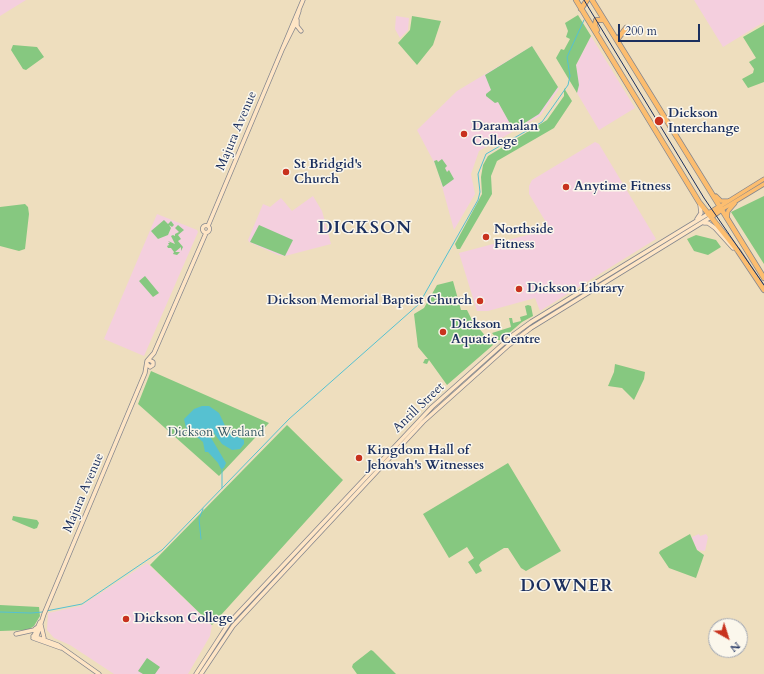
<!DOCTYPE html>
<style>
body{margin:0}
#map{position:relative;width:764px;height:674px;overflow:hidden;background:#eedebe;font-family:Cardo,serif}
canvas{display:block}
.north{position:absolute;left:708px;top:618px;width:40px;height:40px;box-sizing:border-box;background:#fbf7ec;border:1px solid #a1a7b3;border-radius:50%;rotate:141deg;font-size:11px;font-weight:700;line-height:16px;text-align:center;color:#1b2f5e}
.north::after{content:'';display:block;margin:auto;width:14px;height:18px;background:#c8321e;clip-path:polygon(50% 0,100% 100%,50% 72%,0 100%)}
.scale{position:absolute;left:618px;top:24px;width:82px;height:18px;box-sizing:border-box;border:2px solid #1b2f5e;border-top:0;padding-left:5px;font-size:12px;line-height:14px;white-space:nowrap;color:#1b2f5e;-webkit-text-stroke:3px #fbf7ec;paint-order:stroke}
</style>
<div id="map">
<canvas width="764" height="674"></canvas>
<div class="north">N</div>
<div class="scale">200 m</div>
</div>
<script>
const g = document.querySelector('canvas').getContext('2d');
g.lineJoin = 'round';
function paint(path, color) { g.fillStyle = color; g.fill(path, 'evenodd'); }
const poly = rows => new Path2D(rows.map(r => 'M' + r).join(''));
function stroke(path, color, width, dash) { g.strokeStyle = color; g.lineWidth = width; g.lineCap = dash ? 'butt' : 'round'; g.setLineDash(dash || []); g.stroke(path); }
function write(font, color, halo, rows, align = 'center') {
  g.font = font + ' Cardo,serif'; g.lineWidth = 3; g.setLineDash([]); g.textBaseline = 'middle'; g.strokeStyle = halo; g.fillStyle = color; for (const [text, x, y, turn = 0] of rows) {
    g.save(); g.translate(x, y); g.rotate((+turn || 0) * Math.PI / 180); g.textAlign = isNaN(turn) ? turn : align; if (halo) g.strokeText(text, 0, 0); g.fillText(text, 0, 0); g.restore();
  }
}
paint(poly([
 [0,0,26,0,0,16],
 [694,0,764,0,764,22,723,47],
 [396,16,409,18,408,30,400,38,395,29],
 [591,36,635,108,599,130,577,93,578,85,576,65],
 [532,46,559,89,540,116,479,151,471,174,475,194,454,230,437,168,417,130,457,91],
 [595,142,599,144,656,239,540,311,535,298,488,311,477,311,459,253,550,229,529,194,529,186,532,180],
 [313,196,322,211,331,244,285,256,278,255,249,242,248,240,263,204,270,207,281,198,292,211],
 [157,214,197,230,198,232,144,356,104,339],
 [699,534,700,536,706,534,708,537,705,551,697,550,693,541,692,537],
 [147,563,212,625,210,636,188,674,114,674,70,645,54,638,47,630,48,613,81,606]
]), '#f4cfde');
paint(poly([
 [578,15,591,36,576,65,579,85,577,93,556,58,561,49,564,50,570,39,566,37,568,31,565,23],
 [412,16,441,21,433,45,417,65,398,43,410,30],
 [764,25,764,82,748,88,742,79,753,73,754,69,749,62,756,58,743,37],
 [13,45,37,47,44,57,26,70,23,69,11,50],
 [532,46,558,87,539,114,512,131,513,129,498,102,495,103,486,96,486,94,491,90,485,75],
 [564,88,572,101,554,128,497,161,491,176,492,194,460,249,457,249,455,244,482,194,481,177,483,165,488,156,547,120,564,96],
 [442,159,447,166,445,168,447,172,449,170,454,179,443,187,434,161,437,160,438,162],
 [764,196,764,264,731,212],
 [25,204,28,207,29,214,25,249,19,251,0,246,0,207],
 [164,220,168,224,171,221,174,225,172,227,169,225,171,228,168,235,158,239,151,231],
 [178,225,184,230,178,235,181,239,178,241,183,247,181,251,181,247,175,252,180,252,177,255,173,254,174,252,171,248,168,248,167,246,169,245,168,243,170,243,168,241,175,244,171,236,173,235,175,236,175,234,179,232,175,228],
 [259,225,293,240,285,256,250,242],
 [696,235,716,240,721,247,708,255,694,251,687,239],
 [145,276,159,293,153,297,139,281],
 [453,281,461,310,467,310,472,320,493,345,447,385,429,360,427,364,423,363,425,359,428,359,418,347,414,314,424,308,437,285],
 [528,305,531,306,533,316,522,322,501,340,498,340,492,333,511,327,509,318,512,318,513,323,521,321,520,317,527,315,525,306],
 [615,364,645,372,644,379,634,400,622,388,608,386,614,372],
 [151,371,269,423,219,476,138,404],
 [287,425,343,480,212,625,150,565],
 [508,463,561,551,526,571,521,568,508,548,504,548,481,562,479,565,482,571,476,574,468,562,474,558,467,547,449,558,423,514],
 [13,516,37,520,39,523,37,528,34,529,12,520],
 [690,534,697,550,704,555,696,578,669,568,659,553,660,551],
 [0,605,39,607,40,616,34,626,28,630,0,631],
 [371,650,373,651,396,674,357,674,352,667,353,664],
 [147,658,160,667,155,674,143,674,138,671]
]), '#86c880');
paint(poly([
 [202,406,209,406,219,413,228,432,244,440,244,444,240,449,232,450,222,444,211,429,207,431,226,463,224,468,221,469,218,463,208,452,205,452,203,442,186,428,184,419,194,409]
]), '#56c1d1');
stroke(poly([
 [222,488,222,469],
 [201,539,199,519,203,509],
 [46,611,82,604,162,550,289,419,419,304,478,200,480,192,478,174,486,154,542,122,568,85,570,76,567,57,584,20],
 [0,612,31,613,43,612]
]), '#56c1d1', 1);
const secondary = poly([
 [297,20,297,26,301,31],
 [283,48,294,26,299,11],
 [697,219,701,213,700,205],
 [704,223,708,223,715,228,733,248],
 '202.5 229a3.5 3.5 0 1 1 7 0a3.5 3.5 0 1 1-7 0Z',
 [208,226,303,0],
 [147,364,150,367,153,365,153,362,149,360],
 [40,622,33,638,61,648],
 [41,625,44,638],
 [16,634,34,630,36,628],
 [33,636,58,645,99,674],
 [36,639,44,614,145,373,147,361,154,353,206,233],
 [196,674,229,623,432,407,513,335,531,322,708,214],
 [201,674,233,626,423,422,509,345,531,328,711,217]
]);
const primary = poly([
 [716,196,721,201,728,201],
 [719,207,764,179],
 [721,210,764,184],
 [727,218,728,211,735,203]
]);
const highway = poly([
 [576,0,699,202,738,251,764,290],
 [592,0,764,278],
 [581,9,587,0],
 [597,30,595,26,596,20,604,20],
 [617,40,626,28],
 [708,214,719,207],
 [711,217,721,210]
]);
stroke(secondary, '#84868e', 5);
stroke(primary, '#84868e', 5);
stroke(highway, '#84868e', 6);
stroke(secondary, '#fee5c5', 3.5);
stroke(primary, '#fcbd6f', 3.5);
stroke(highway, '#fcbd6f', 4.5);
stroke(poly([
 [584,0,704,198,764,285]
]), '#1b2f5e', 1);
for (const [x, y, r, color] of [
 [659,121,5,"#c8321e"],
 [464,134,4,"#c8321e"],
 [286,172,4,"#c8321e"],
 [566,187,4,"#c8321e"],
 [486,237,4,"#c8321e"],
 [519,289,4,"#c8321e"],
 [480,301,4,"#c8321e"],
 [443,332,4,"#c8321e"],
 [359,458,4,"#c8321e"],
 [126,619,4,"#c8321e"]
]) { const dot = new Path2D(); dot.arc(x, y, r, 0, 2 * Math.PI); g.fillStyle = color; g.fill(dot); stroke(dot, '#fbf7ec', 1.5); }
write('bold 13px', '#1b2f5e', '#fbf7ec', [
 ["Dickson",668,114],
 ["Interchange",668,129],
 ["Daramalan",472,127],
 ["College",472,142],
 ["St Bridgid's",294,165],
 ["Church",294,180],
 ["Anytime Fitness",574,187],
 ["Northside",494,230],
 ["Fitness",494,245],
 ["Dickson Library",527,289],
 ["Dickson Memorial Baptist Church",472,301,"right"],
 ["Dickson",451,325],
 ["Aquatic Centre",451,340],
 ["Kingdom Hall of",367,451],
 ["Jehovah's Witnesses",367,466],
 ["Dickson College",134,619]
], 'left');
write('13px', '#1b2f5e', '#fbf7ec', [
 ["Majura Avenue",237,131,-67],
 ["Antill Street",419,408,-44],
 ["Majura Avenue",84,493,-67]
]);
write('13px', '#3b5d68', '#fbf7ec', [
 ["Dickson Wetland",216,433]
]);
g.letterSpacing = '1px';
write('bold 17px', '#1b2f5e', '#fbf7ec', [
 ["DICKSON",365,229],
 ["DOWNER",567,587]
]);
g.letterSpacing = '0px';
</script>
